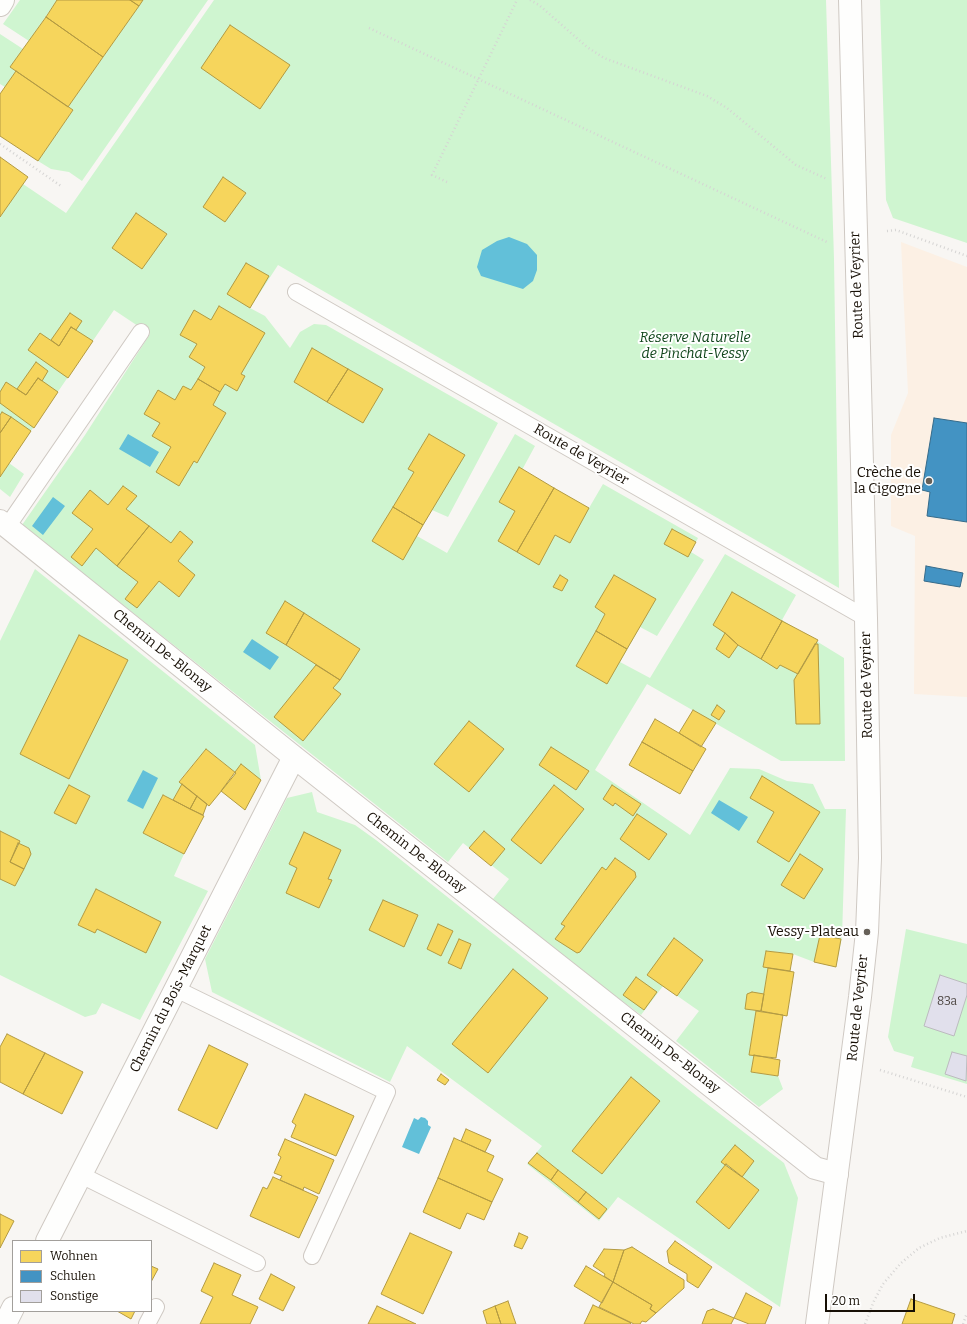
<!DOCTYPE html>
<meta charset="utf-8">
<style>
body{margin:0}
#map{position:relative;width:967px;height:1324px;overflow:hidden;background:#f8f6f3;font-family:Bitter,serif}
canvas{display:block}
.legend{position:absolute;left:12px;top:1240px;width:140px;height:72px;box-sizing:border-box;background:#fff;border:1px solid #a29f9b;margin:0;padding:5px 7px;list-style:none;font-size:12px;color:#170f05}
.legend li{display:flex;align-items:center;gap:8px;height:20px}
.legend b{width:20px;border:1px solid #a29f9b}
.scale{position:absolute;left:825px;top:1294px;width:90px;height:18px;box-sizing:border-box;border:2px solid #170f05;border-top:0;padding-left:5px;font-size:12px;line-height:14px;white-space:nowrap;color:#170f05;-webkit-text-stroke:3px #fff;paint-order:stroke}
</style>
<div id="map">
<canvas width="967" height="1324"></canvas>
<ul class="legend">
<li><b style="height:11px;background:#f6d55c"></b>Wohnen</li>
<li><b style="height:11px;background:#4393c3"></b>Schulen</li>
<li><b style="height:11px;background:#e1e0ec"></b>Sonstige</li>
</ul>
<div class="scale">20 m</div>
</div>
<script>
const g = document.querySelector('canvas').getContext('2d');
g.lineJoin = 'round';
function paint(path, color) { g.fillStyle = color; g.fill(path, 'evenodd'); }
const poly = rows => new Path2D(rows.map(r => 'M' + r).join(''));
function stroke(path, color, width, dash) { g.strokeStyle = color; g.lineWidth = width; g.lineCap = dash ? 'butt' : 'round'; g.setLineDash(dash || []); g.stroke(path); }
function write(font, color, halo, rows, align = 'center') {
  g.font = font + ' Bitter,serif'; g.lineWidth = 4; g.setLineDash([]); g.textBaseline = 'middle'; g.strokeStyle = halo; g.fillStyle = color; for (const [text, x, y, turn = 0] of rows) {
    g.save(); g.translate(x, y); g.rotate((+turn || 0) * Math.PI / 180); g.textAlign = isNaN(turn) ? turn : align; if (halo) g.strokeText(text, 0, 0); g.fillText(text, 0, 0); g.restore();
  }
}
paint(poly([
 [901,242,967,267,967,697,914,694,915,536,891,526,891,435,908,393]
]), '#fcf0e4');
paint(poly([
 [20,0,57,0,29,41,3,24],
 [143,0,208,0,82,181,69,172,51,169,38,161,73,110,68,107],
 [214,0,826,0,834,259,839,588,278,265,250,308,265,316,290,348,300,332,314,324,326,325,498,423,448,517,432,510,417,536,447,553,515,434,535,446,522,470,589,508,603,484,698,538,691,552,704,560,657,636,640,627,620,662,650,678,725,554,796,595,782,620,844,658,845,761,781,761,647,684,595,770,690,835,730,768,759,769,787,781,813,784,825,809,846,809,842,937,836,967,814,962,793,954,766,951,763,966,768,968,761,1011,756,1011,749,1055,754,1055,751,1072,778,1076,783,1089,759,1107,676,1041,699,1011,663,986,641,1015,598,983,493,899,509,879,463,843,448,862,22,525,85,435,150,334,114,310,9,463,24,474,10,497,0,489,0,217,23,184,66,213],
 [880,0,967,0,967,243,893,218,886,200],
 [0,34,23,49,10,67,16,71,5,87,0,84],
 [35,569,255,745,261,780,245,810,221,791,236,773,206,749,179,781,182,784,173,800,163,795,144,833,184,854,174,876,208,891,140,1020,102,1003,96,1014,85,1017,0,975,0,641],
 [312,792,317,812,355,825,376,840,698,1097,784,1163,798,1198,780,1307,618,1197,599,1221,527,1164,542,1146,407,1046,390,1082,212,992,205,959,287,798],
 [906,929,967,944,967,1084,911,1067,914,1057,894,1051,888,1037]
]), '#cff5d0');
paint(poly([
 [509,237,527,244,537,255,537,270,533,281,523,289,481,276,477,267,482,250,497,241],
 [128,434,159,452,150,467,119,449],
 [53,497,65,506,43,535,32,526],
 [252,639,279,657,270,670,243,652],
 [143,770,158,778,143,809,127,801],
 [719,800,748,817,739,831,711,813],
 [421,1117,425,1118,428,1121,428,1125,431,1127,419,1154,402,1147,414,1118,418,1120]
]), '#62c0d9');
const homes = poly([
 [57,0,130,0,139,6,103,57,46,17,57,0],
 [130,0,143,0,139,6,130,0],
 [46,17,103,57,68,107,10,67,46,17],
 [230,25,290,65,260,109,201,68,230,25],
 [16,71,73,110,38,161,0,136,0,94,16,71],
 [0,157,28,177,0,217,0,157],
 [223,177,246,193,225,222,203,207,223,177],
 [136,213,167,234,142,269,112,248,136,213],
 [246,263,269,276,250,308,227,294,246,263],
 [219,306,265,333,241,374,245,376,237,391,225,384,220,392,198,379,205,367,189,357,197,344,180,335,194,310,211,320,219,306],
 [70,313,82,321,76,330,71,327,59,346,51,340,70,313],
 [71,327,93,341,68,378,28,350,40,333,59,346,71,327],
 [312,348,348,369,327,402,294,382,312,348],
 [36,362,48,371,42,381,38,378,26,395,17,389,36,362],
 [348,369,383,389,363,423,327,402,348,369],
 [38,378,58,392,34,428,0,403,0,392,6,382,26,395,38,378],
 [198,379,220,392,213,405,226,413,197,463,194,461,179,486,156,472,171,447,152,436,160,423,144,414,158,390,175,400,183,386,191,390,198,379],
 [2,412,11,417,0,433,0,415,2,412],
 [11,417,31,431,0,477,0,433,11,417],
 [429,434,465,455,423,525,393,507,414,472,408,469,429,434],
 [519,467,554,488,517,552,498,541,515,511,499,502,519,467],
 [123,486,137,496,126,509,149,526,117,566,96,548,82,566,71,557,93,529,72,513,90,490,108,505,123,486],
 [554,488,589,508,570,543,555,535,539,565,517,552,554,488],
 [393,507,423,525,403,560,372,541,393,507],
 [149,526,171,543,180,531,193,542,178,561,195,575,179,597,159,581,137,608,125,599,138,582,117,566,149,526],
 [672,529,696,542,688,557,664,544,672,529],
 [560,575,568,580,562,591,553,587,560,575],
 [614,575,656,599,627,649,596,631,605,614,595,607,614,575],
 [732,592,782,621,761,659,738,645,725,633,713,625,732,592],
 [285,601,304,613,286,645,266,633,285,601],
 [304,613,360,649,340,680,286,645,304,613],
 [782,621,818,640,798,674,780,665,777,669,761,659,782,621],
 [596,631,627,649,607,684,576,666,596,631],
 [725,633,738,645,729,658,716,649,725,633],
 [79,635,128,660,69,779,20,754,79,635],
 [815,644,818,644,820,724,796,724,794,680,815,644],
 [316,665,340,680,333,688,341,694,303,741,274,717,316,665],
 [717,705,725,711,719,720,711,715,717,705],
 [693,710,716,723,701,747,679,733,693,710],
 [655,719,706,749,693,771,642,742,655,719],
 [469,721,504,749,469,792,434,764,469,721],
 [642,742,693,771,680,794,629,765,642,742],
 [551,747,589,771,576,790,539,765,551,747],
 [206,749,236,773,209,806,179,782,206,749],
 [241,764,261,780,245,810,221,791,241,764],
 [762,776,820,812,789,862,757,842,774,812,750,798,762,776],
 [182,784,197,796,190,809,173,800,182,784],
 [69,785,90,796,76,824,54,813,69,785],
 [554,785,584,809,541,864,511,840,554,785],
 [612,785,641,804,633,816,615,803,613,806,603,799,612,785],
 [163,795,204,816,184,854,143,833,163,795],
 [197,796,207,804,203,815,190,809,197,796],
 [637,814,667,834,649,860,620,839,637,814],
 [0,831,20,841,10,862,24,869,15,886,0,879,0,831],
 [484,831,505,849,491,866,469,848,484,831],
 [304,832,341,850,328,879,332,880,319,908,286,893,297,868,289,864,304,832],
 [18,843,29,848,31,854,24,869,10,862,18,843],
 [800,854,823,869,804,899,781,885,800,854],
 [615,858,635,872,636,877,580,952,577,953,555,939,565,926,561,924,602,867,606,870,615,858],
 [96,889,161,922,146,953,97,929,95,933,78,925,96,889],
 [383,900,418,915,404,947,369,930,383,900],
 [438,924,453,931,441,956,427,949,438,924],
 [820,935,841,939,836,967,814,962,820,935],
 [674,938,703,960,677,996,647,975,674,938],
 [459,939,471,944,461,969,448,963,459,939],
 [766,951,793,954,790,971,763,967,766,951],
 [768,968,794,972,787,1016,761,1011,768,968],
 [513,969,548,998,488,1073,452,1044,513,969],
 [636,977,657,992,644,1010,623,995,636,977],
 [752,992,764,994,761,1011,745,1009,747,994,752,992],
 [756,1011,783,1015,776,1058,749,1055,756,1011],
 [7,1034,45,1053,23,1094,0,1082,0,1047,7,1034],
 [209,1045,248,1064,217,1129,178,1110,209,1045],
 [45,1053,83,1072,62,1114,23,1094,45,1053],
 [754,1055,780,1060,778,1076,751,1072,754,1055],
 [441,1074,449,1080,445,1085,437,1080,441,1074],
 [631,1077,660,1101,602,1174,572,1151,631,1077],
 [305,1094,354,1116,336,1156,291,1137,296,1125,292,1122,305,1094],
 [466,1129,491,1140,485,1152,461,1141,466,1129],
 [454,1138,494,1156,487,1171,503,1179,492,1202,438,1178,454,1138],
 [285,1139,334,1160,319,1194,304,1187,303,1190,280,1180,282,1176,274,1173,281,1157,278,1155,285,1139],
 [735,1145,754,1161,742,1177,721,1162,735,1145],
 [537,1153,558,1170,551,1180,528,1163,537,1153],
 [726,1164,759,1190,729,1229,696,1202,726,1164],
 [558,1170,586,1192,578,1202,551,1180,558,1170],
 [273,1177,318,1197,299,1238,250,1216,263,1187,267,1189,273,1177],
 [438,1178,492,1202,484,1220,467,1213,460,1229,423,1212,438,1178],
 [586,1192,607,1209,599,1219,578,1202,586,1192],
 [0,1214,14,1221,0,1248,0,1214],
 [410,1233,452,1252,423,1314,381,1294,410,1233],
 [519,1233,528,1237,522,1249,514,1246,519,1233],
 [675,1241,712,1267,698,1288,687,1281,687,1274,669,1263,667,1251,675,1241],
 [632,1247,684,1280,684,1288,656,1313,650,1309,652,1305,613,1282,624,1250,632,1247],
 [604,1249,624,1250,613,1282,604,1276,605,1274,593,1266,604,1249],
 [214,1263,241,1275,232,1295,258,1307,250,1324,200,1324,213,1297,201,1291,214,1263],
 [151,1266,158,1269,151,1282,151,1266],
 [586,1266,613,1282,602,1303,574,1286,586,1266],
 [271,1274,295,1287,283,1311,259,1299,271,1274],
 [613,1282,652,1305,650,1309,656,1313,646,1322,642,1321,640,1324,634,1324,599,1307,613,1282],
 [746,1293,772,1307,765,1324,749,1324,734,1318,746,1293],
 [911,1299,955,1314,952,1324,902,1324,911,1299],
 [508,1301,516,1324,501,1324,495,1306,508,1301],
 [593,1305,631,1323,630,1324,584,1324,593,1305],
 [377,1306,416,1324,368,1324,377,1306],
 [495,1306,501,1324,487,1324,483,1311,495,1306],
 [713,1309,734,1318,731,1324,702,1324,707,1311,713,1309],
 [117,1311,135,1311,131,1319,117,1311]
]);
paint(homes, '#f6d55c');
stroke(homes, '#b39a42', 1);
const schools = poly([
 [934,418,967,423,967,522,927,516,930,492,922,490,934,418],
 [926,566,963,573,960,587,924,581,926,566]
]);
paint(schools, '#4393c3');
stroke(schools, '#366b8a', 1);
const building = poly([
 [940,975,967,984,967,995,954,1036,924,1026,940,975],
 [952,1052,967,1056,966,1081,945,1074,952,1052]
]);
paint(building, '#e1e0ec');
stroke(building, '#bcbbbf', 1);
const lane = poly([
 [296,292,866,618],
 [7,527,141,332],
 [176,989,387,1092,312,1256],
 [81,1175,257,1263],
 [147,1324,156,1307]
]);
const street = poly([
 [0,5,3,0],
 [0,521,294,757,815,1168,837,1174],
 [47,1241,294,757],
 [5,1324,13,1308]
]);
const secondary = poly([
 [817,1324,860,997,867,932,870,858,866,618,850,0]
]);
stroke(lane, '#cfc9c3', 18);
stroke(street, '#cfc9c3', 24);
stroke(secondary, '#cfc9c3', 24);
stroke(poly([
 [530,0,539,5,587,47,604,58,707,96,727,108,796,165,827,179],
 [369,28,829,243],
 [0,144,61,186],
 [447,182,432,175,517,0],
 [887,231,896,230,967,256],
 [880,1070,967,1097],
 [865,1324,874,1301,883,1284,901,1263,919,1248,940,1238,967,1231],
 [963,1324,967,1313]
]), '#d5d4d3', 2.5, [1, 3]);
stroke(lane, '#fefefd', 16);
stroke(street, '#fefefd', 22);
stroke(secondary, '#fefefd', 22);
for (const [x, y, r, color] of [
 [929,481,4,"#666058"],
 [867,932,4,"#666058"]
]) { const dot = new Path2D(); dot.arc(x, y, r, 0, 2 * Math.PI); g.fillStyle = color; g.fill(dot); stroke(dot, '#fff', 1.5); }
write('12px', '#4a433f', null, [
 ["83a",947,1002]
]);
write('14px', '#170f05', '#fff', [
 ["Route de Veyrier",857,285,-92],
 ["Route de Veyrier",581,455,30],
 ["Chemin De-Blonay",162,651,39],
 ["Route de Veyrier",867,685,-91],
 ["Chemin De-Blonay",416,853,38],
 ["Chemin du Bois-Marquet",171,999,-63],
 ["Route de Veyrier",858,1008,-84],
 ["Chemin De-Blonay",670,1053,38]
]);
write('italic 14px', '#0e4419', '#fff', [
 ["Réserve Naturelle",695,338],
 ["de Pinchat-Vessy",695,354]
]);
write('14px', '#170f05', '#fff', [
 ["Crèche de",921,473],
 ["la Cigogne",921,489],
 ["Vessy-Plateau",859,932]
], 'right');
</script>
